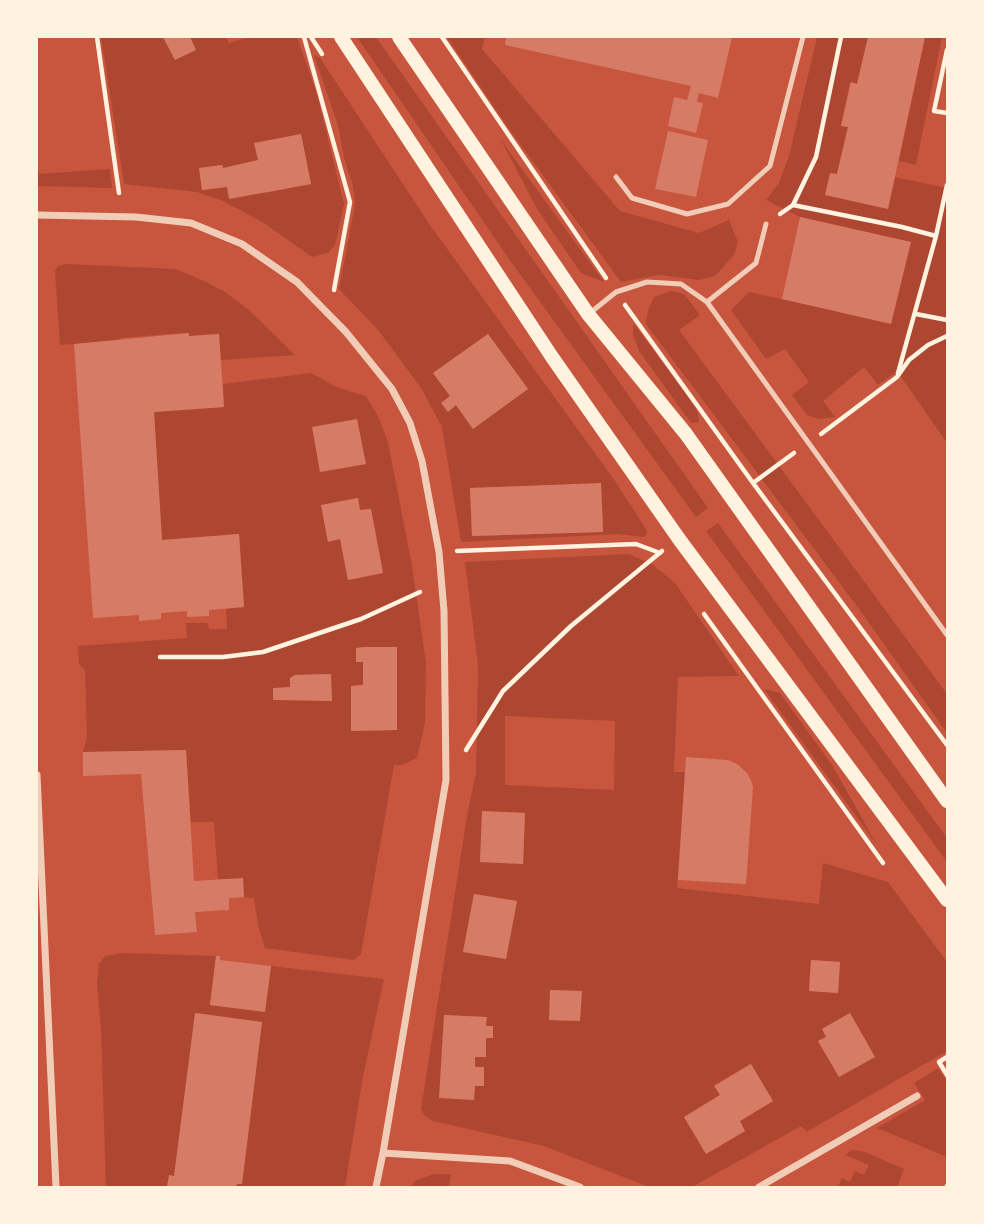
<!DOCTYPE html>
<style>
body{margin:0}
#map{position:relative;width:984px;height:1224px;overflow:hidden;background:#c8553d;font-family:"Alegreya Sans",sans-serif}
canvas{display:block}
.frame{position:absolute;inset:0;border:38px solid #fff3e0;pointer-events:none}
</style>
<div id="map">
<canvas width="984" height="1224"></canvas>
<div class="frame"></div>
</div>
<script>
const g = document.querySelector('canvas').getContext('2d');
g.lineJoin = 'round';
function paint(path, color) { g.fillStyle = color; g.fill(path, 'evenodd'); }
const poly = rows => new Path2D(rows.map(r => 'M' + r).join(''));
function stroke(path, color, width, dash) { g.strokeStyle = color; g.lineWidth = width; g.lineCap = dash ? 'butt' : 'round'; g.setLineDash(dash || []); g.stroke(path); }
paint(poly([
 [101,37,163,37,175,59,195,50,190,37,226,37,229,43,249,37,297,37,317,94,344,204,335,245,328,253,312,257,264,223,223,201,197,192,124,184],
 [301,134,311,184,265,193,258,160],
 [222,165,226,187,202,190,199,168],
 [357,37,376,37,708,508,696,517,509,259],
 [447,37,485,37,482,49,620,211,699,233,729,220,738,242,734,255,715,276,699,280,659,275,621,282,509,129],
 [817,37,868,37,857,84,850,83,841,125,848,127,837,174,826,195,888,209,895,177,947,188,947,443,897,371,878,385,864,367,823,401,835,417,819,419,807,415,792,395,809,382,785,349,766,359,731,310,749,292,891,323,910,242,800,217,766,200,779,183,789,156],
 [925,37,942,37,916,165,899,161],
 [314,55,320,58,430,225,615,481,646,529,647,534,643,537,618,534,461,542,442,427,421,388,379,331,339,289,355,205,353,186,344,158,338,125],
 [488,334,528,389,473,428,456,405,447,411,442,403,450,396,433,373],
 [601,484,603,532,472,536,470,488],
 [501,140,604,282,581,273,537,209],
 [37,161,39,174,110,169,112,188,39,186,37,185],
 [66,264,176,269,204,281,225,292,249,310,295,355,221,360,218,334,189,336,188,333,168,334,120,338,119,341,60,345,55,271,58,266],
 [671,291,684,294,700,315,679,330,947,694,947,733,862,613,646,324,648,310,654,297],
 [634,324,697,409,699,422,691,423,639,351,633,334],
 [311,373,336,387,366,396,378,416,388,442,412,566,426,663,425,723,417,758,402,765,394,765,361,954,354,960,265,948,258,925,254,898,244,897,243,879,218,879,214,822,191,822,186,750,83,752,87,738,85,670,79,664,78,646,187,638,186,623,208,623,209,629,227,629,226,609,244,607,239,534,162,540,154,412,224,407,223,384],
 [313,427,366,464,320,472],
 [357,498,360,510,371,509,383,573,348,580,340,539,328,541,321,505],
 [363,647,397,647,397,730,351,731,351,686,363,685,363,662,356,662],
 [331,674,331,701,273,699,274,689,290,687,290,678,295,675],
 [718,523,947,838,947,862,706,531],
 [629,554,653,565,675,583,739,676,678,677,674,772,685,772,677,888,819,904,823,863,888,882,947,962,947,1051,810,1130,807,1132,801,1126,692,1187,649,1187,544,1146,433,1121,425,1116,421,1109,468,810,476,773,478,664,465,562],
 [505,716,615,721,614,790,505,785],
 [483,811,525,813,523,864,480,862],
 [474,894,517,901,506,959,463,952],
 [811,960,840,962,838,993,809,991],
 [550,990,581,991,580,1021,550,1020],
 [850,1013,875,1057,839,1076,818,1042,826,1037,822,1029],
 [444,1015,486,1017,486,1026,493,1026,475,1057,475,1067,484,1067,484,1086,475,1086,474,1099,440,1098],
 [750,1064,773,1101,740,1121,745,1131,706,1154,684,1117,720,1095,715,1085],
 [764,689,780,693,832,765,877,845],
 [124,953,216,956,210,1005,265,1012,271,966,384,979,363,1076,345,1187,236,1187,237,1184,242,1184,262,1022,196,1013,174,1176,169,1175,167,1187,106,1187,101,1028,97,984,99,964,105,956],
 [938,1068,947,1082,947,1157,877,1128,925,1100,914,1083],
 [852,1150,865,1152,904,1169,897,1187,838,1187,842,1178,850,1182,855,1171,864,1175,869,1165,845,1155],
 [434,1174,451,1174,449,1187,411,1187,415,1181]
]), '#ae4732');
paint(poly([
 [163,37,190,37,196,50,175,60],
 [506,37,732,37,718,98,699,93,697,102,703,103,696,133,668,126,674,97,687,100,691,86,505,45],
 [868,37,925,37,888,209,825,195,830,173,837,174,848,127,841,126,851,82,857,84],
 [668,131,708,140,696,197,655,189],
 [301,134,311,184,229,199,227,187,202,190,199,168,222,165,223,168,258,160,254,143],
 [800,217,911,242,891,324,782,299],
 [189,333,189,336,219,334,224,407,154,412,162,540,239,534,244,607,209,610,209,616,187,617,187,611,161,613,161,619,139,621,139,615,93,618,74,344],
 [488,334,528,389,473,429,456,405,448,412,441,403,450,396,433,373],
 [357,419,366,464,320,472,312,427],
 [601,483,603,532,472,536,470,488],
 [358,498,360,510,371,509,383,573,348,580,340,539,328,542,321,505],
 [363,647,397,647,397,730,351,731,351,686,363,685,363,662,356,662,356,648],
 [331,674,332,701,273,700,273,688,290,687,290,678,295,675],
 [186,750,194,881,243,878,244,897,229,898,229,910,195,912,197,932,155,935,141,774,83,776,83,752],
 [686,757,728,760,737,764,747,773,751,780,753,787,746,884,678,880],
 [482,811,525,813,523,864,480,862],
 [474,894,517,901,506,959,463,952],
 [216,956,220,956,220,960,271,966,265,1012,210,1005],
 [811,960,840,962,838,993,809,991],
 [550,990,582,991,580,1021,549,1020],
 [195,1013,262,1022,242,1184,237,1184,236,1187,167,1187,169,1175,174,1176],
 [850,1013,875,1057,839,1077,818,1041,826,1037,822,1029],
 [444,1015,487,1017,486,1026,493,1026,493,1038,486,1038,486,1057,475,1057,475,1067,484,1067,484,1086,475,1086,474,1100,439,1098],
 [751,1064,773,1101,740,1121,745,1131,706,1154,684,1117,720,1095,714,1086]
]), '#d67c66');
stroke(poly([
 [97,37,119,193],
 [304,37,350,202,334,290],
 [311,37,322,54],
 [442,37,606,278],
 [947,50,934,111,947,113],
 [793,205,902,227,936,236],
 [780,214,793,205,816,157,841,37],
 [625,305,753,483,947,745],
 [916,314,947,320],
 [898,373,936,236,947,185],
 [821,434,897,377,909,360,928,345,947,336],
 [753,483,794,453],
 [457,551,636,544,660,553],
 [704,614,883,863],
 [160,657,223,657,263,652,361,619,420,592],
 [466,750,503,691,571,626,662,551],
 [947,1057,939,1062,947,1075]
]), '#fff3e0', 4.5);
stroke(poly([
 [616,177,632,198,687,214,728,204,770,166,803,37],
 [707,302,756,263,766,224],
 [590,313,616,292,647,282,681,284,707,302,947,635],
 [947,1187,947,1186]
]), '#f1ccb7', 5);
stroke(poly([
 [37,215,136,217,191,223,242,244,297,282,346,332,392,389,410,423,422,461,439,552,444,611,446,780,383,1153,376,1187],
 [37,775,56,1187],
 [383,1153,510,1161,580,1187],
 [759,1187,917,1096]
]), '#f1ccb7', 7);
stroke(poly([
 [341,37,552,357,679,539,947,900],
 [399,37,588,314,686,434,947,801]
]), '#fff3e0', 14);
</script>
